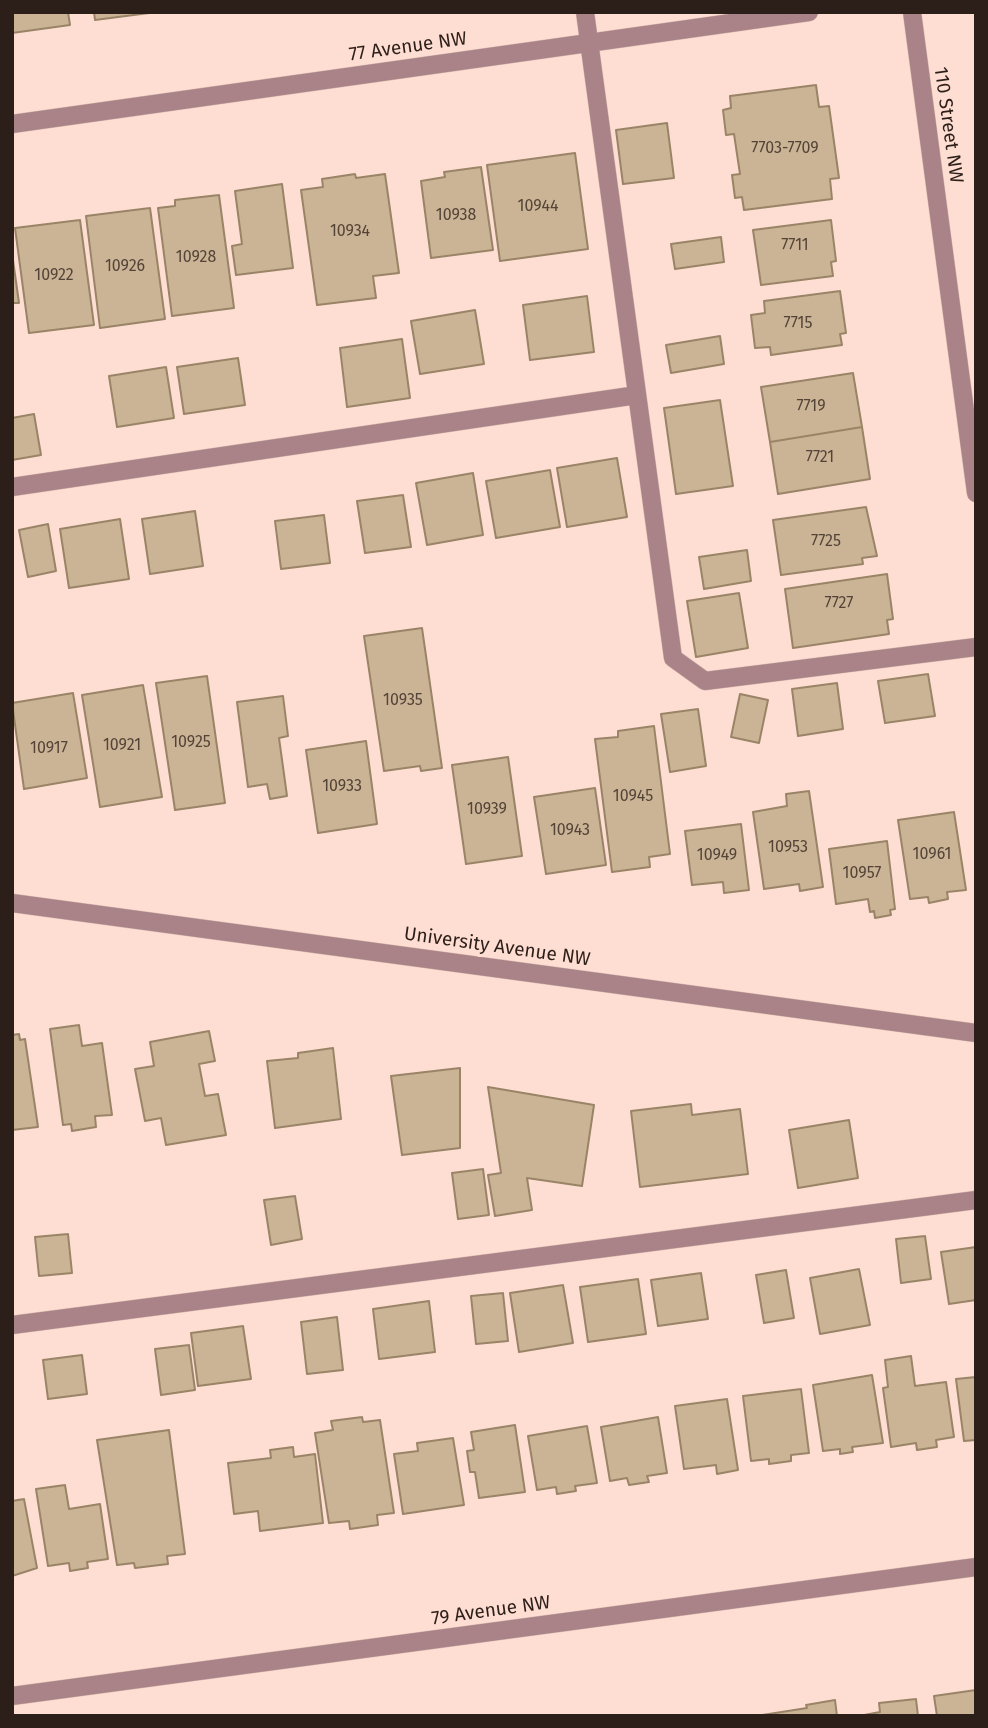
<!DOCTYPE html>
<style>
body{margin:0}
#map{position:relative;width:988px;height:1728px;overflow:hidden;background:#feded2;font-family:"Fira Sans",sans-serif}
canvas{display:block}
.frame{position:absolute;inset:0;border:14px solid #2c1e19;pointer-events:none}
</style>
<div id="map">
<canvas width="988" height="1728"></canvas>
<div class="frame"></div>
</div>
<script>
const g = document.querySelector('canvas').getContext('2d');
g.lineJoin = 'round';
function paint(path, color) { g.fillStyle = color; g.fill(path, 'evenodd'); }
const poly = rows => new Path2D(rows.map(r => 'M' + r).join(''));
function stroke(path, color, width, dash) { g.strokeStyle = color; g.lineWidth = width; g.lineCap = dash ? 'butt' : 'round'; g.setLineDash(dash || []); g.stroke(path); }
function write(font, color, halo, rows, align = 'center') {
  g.font = font + ' "Fira Sans",sans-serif'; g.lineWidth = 6; g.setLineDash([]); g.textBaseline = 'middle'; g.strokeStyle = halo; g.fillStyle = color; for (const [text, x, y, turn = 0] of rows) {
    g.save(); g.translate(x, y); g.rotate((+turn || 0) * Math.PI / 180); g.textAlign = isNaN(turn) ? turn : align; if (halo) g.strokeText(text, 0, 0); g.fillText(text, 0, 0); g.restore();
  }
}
const building = poly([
 [12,12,68,12,70,25,12,33,12,12],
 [94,12,157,12,95,20,94,12],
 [816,85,819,107,829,106,839,178,830,179,832,199,744,210,742,197,735,198,732,175,740,174,734,134,726,135,723,110,731,108,730,96,816,85],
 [667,123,674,178,623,184,616,130,667,123],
 [575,153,588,249,500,261,487,165,575,153],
 [481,167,493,250,431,258,421,181,445,177,444,172,481,167],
 [355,174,356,178,385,174,399,273,373,276,376,298,317,305,301,190,323,187,322,179,355,174],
 [282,184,293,268,236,275,232,246,242,244,235,191,282,184],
 [219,195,234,308,172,316,158,208,175,206,175,200,219,195],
 [150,208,165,319,100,328,86,216,150,208],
 [80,220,94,325,29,333,15,228,80,220],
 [831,220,836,261,831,262,833,276,761,285,753,230,831,220],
 [721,237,724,262,675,269,671,244,721,237],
 [12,253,19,303,12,303,12,253],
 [840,291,846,333,840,334,842,345,771,355,770,347,755,348,751,315,765,313,764,301,840,291],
 [587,296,594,352,530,360,523,305,587,296],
 [475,310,484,364,420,374,411,321,475,310],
 [720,336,724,364,671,373,666,345,720,336],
 [402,339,410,398,347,407,340,348,402,339],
 [238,358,245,405,184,414,177,367,238,358],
 [166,367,174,418,117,427,109,376,166,367],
 [853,373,862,427,770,442,761,387,853,373],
 [720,400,733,486,676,494,664,408,720,400],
 [34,414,41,455,12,460,12,418,34,414],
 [862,427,870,479,778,494,770,442,862,427],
 [617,458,627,517,567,527,557,468,617,458],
 [550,470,560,527,496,538,486,481,550,470],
 [473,473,483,535,427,545,416,483,473,473],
 [403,495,411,547,365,553,357,501,403,495],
 [866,507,877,556,862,558,863,564,781,575,773,520,866,507],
 [195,511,203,566,150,574,142,519,195,511],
 [324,515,330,563,281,569,275,521,324,515],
 [120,519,129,579,69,588,60,529,120,519],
 [48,524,56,571,28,577,19,530,48,524],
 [747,550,751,581,704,589,699,557,747,550],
 [887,574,893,619,887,620,889,634,793,648,785,589,887,574],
 [739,593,748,648,696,657,687,601,739,593],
 [422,628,442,768,421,771,420,766,384,771,364,636,422,628],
 [928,674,935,716,885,723,878,681,928,674],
 [207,676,225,803,175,810,156,683,207,676],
 [837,683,843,729,798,736,792,689,837,683],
 [143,685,162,797,100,807,82,695,143,685],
 [73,693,87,778,24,789,12,703,73,693],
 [740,694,768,700,759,743,731,737,740,694],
 [283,696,288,736,279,738,287,796,270,799,267,784,248,787,237,702,283,696],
 [698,709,706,766,670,772,661,714,698,709],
 [654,726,670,854,649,857,650,867,612,872,595,739,618,737,618,731,654,726],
 [366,741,377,824,318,833,306,750,366,741],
 [508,757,522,856,466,864,452,765,508,757],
 [595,788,606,865,546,874,534,797,595,788],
 [809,791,823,887,800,891,799,884,764,889,753,812,787,806,786,794,809,791],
 [954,812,966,890,947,892,948,899,929,903,928,897,910,899,898,820,954,812],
 [741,824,749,890,724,893,723,882,692,885,685,831,741,824],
 [887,841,895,909,890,910,891,915,875,918,874,911,870,912,868,899,836,904,829,849,887,841],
 [79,1025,82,1046,102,1043,112,1115,95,1116,96,1127,72,1131,71,1124,63,1125,50,1029,79,1025],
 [209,1031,215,1061,199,1064,205,1096,218,1094,226,1135,166,1145,161,1118,145,1121,135,1069,154,1066,150,1042,209,1031],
 [19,1034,20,1040,25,1039,38,1127,12,1130,12,1035,19,1034],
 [333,1048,341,1119,275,1128,267,1061,298,1058,298,1053,333,1048],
 [460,1068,460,1148,402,1155,391,1076,460,1068],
 [488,1087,594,1105,582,1186,527,1178,532,1210,495,1216,488,1175,501,1173,488,1087],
 [691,1104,692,1115,740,1109,748,1174,640,1187,631,1111,691,1104],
 [849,1120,858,1178,798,1188,789,1130,849,1120],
 [483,1169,489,1215,458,1219,452,1173,483,1169],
 [295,1196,302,1239,271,1245,264,1200,295,1196],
 [68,1234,72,1273,39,1276,35,1237,68,1234],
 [925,1236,931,1279,901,1283,896,1239,925,1236],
 [976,1247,976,1300,949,1304,941,1252,976,1247],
 [859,1269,870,1325,820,1334,810,1278,859,1269],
 [786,1270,794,1318,764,1323,756,1275,786,1270],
 [701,1273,708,1319,658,1326,651,1280,701,1273],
 [638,1279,646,1334,588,1342,580,1287,638,1279],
 [563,1285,573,1343,519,1352,510,1293,563,1285],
 [503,1293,508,1341,476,1344,471,1296,503,1293],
 [429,1301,435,1352,379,1359,373,1309,429,1301],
 [337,1317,343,1370,307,1374,301,1322,337,1317],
 [243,1326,251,1379,198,1386,191,1333,243,1326],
 [189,1345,195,1390,161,1395,155,1349,189,1345],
 [82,1355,87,1394,48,1399,43,1360,82,1355],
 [911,1356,915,1386,946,1382,954,1437,936,1440,937,1447,917,1450,916,1443,891,1447,883,1388,888,1387,885,1360,911,1356],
 [872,1375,883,1443,852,1447,853,1452,840,1454,840,1449,823,1451,813,1385,872,1375],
 [976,1377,976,1440,964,1441,956,1379,976,1377],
 [801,1389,809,1453,791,1455,791,1461,769,1464,769,1459,751,1461,743,1396,801,1389],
 [727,1399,738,1470,717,1474,716,1465,684,1469,675,1406,727,1399],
 [362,1417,363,1422,380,1420,394,1513,377,1515,378,1525,350,1529,349,1521,329,1523,315,1433,333,1430,331,1421,362,1417],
 [658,1417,667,1473,647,1476,649,1482,629,1485,627,1478,610,1481,601,1427,658,1417],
 [515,1425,525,1492,479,1498,475,1472,470,1472,467,1451,474,1450,471,1432,515,1425],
 [587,1426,597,1483,575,1486,576,1491,557,1494,556,1487,537,1490,528,1436,587,1426],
 [169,1430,185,1554,167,1556,168,1564,135,1568,134,1563,117,1565,97,1440,169,1430],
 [453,1438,464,1505,403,1514,394,1454,418,1451,417,1443,453,1438],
 [293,1447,294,1457,315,1454,323,1523,260,1531,258,1511,234,1514,228,1463,271,1458,270,1450,293,1447],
 [65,1485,69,1509,100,1504,108,1559,87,1562,88,1568,70,1571,69,1563,48,1566,36,1489,65,1485],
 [24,1499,37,1568,12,1576,12,1501,24,1499],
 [976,1690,976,1716,937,1716,934,1696,976,1690],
 [916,1699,918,1716,859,1716,880,1712,879,1703,916,1699],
 [835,1700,837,1716,756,1716,807,1708,806,1705,835,1700]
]);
paint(building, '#cbb496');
stroke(building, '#9a8467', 2);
const lane = poly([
 [585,12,673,658,705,681,976,647],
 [12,487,637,395],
 [12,1325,976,1200]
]);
const street = poly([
 [912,12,976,493],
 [12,124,809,12],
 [12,903,976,1033],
 [12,1696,976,1567]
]);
stroke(lane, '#d8bbb1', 19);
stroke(street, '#d8bbb1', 19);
stroke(lane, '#aa8389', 18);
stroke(street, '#aa8389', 18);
write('16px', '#544438', null, [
 ["7703-7709",785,149],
 ["10944",538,207],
 ["10938",456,216],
 ["10934",350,232],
 ["7711",795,246],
 ["10928",196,258],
 ["10926",125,267],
 ["10922",54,276],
 ["7715",798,324],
 ["7719",811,407],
 ["7721",820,458],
 ["7725",826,542],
 ["7727",839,604],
 ["10935",403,701],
 ["10925",191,743],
 ["10921",122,746],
 ["10917",49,749],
 ["10933",342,787],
 ["10945",633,797],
 ["10939",487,810],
 ["10943",570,831],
 ["10953",788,848],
 ["10961",932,855],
 ["10949",717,856],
 ["10957",862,874]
]);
write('19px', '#2c1e19', '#feded2', [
 ["77 Avenue NW",408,47,-8],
 ["110 Street NW",948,125,82],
 ["University Avenue NW",497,947,8],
 ["79 Avenue NW",491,1611,-8]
]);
</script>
